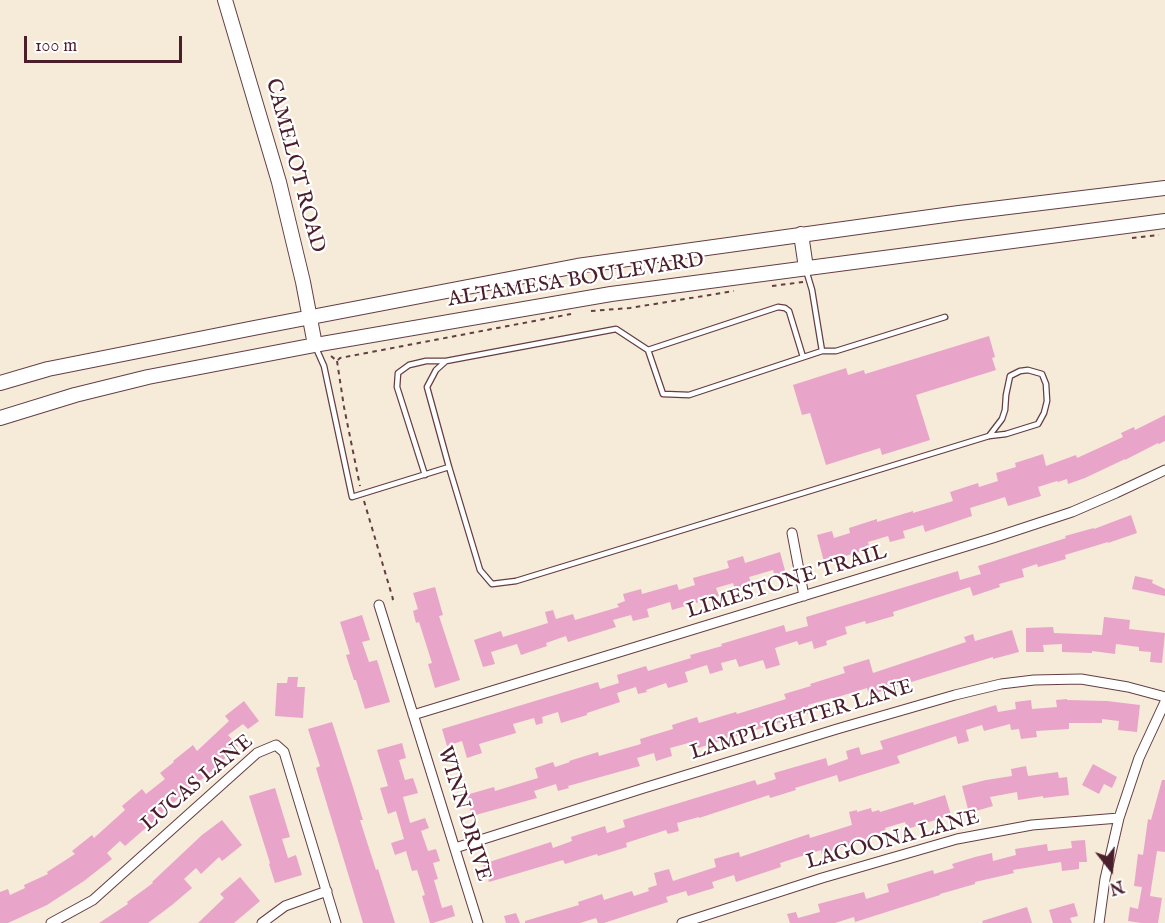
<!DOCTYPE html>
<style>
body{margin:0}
#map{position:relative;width:1165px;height:923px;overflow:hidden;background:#f6ebd9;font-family:"IM FELL English",serif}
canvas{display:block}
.north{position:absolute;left:1081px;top:839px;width:60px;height:60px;-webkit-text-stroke:4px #fff;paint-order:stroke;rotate:163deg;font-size:16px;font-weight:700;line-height:24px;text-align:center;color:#4a1f2b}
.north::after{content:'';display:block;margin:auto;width:21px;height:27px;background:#4a1f2b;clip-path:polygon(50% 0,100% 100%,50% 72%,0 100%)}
.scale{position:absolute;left:24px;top:36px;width:158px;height:27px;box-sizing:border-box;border:3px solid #4a1f2b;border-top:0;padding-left:8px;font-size:18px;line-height:21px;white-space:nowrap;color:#4a1f2b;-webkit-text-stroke:4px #fff;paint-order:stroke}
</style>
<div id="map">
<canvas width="1165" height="923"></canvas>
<div class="north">N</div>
<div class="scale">100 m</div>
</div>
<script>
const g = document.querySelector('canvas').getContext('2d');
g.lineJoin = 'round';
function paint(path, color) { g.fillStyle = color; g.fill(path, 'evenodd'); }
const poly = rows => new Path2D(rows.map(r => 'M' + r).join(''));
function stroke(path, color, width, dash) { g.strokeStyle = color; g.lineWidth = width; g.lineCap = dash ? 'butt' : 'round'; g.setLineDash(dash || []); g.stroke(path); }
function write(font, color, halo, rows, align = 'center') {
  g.font = font + ' "IM FELL English",serif'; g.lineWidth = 4.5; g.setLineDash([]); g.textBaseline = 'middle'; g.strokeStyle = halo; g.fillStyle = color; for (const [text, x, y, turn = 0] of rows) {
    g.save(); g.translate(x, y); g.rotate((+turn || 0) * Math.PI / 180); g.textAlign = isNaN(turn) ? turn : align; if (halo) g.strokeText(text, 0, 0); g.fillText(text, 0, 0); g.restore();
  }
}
paint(poly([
 [989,336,995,357,992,358,996,370,916,395,930,440,882,455,880,448,826,465,810,413,802,415,793,385,846,368,848,375,864,370,865,374],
 [1165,415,1165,441,1159,444,1158,443,1125,460,1125,459,1085,478,1068,484,1067,479,1058,482,1057,481,1038,487,1041,496,1008,506,1005,497,970,508,972,516,925,532,923,525,903,531,905,538,890,542,888,536,868,542,870,549,824,562,817,535,832,531,834,538,850,533,849,528,877,519,877,522,913,511,913,513,953,501,950,492,978,483,979,487,998,481,996,473,1016,467,1015,463,1043,454,1046,466,1076,455,1077,458,1123,437,1121,433,1134,427,1135,430],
 [1131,515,1137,533,1108,543,1108,542,1065,555,1066,559,1038,567,1037,564,1022,569,1024,577,999,584,1000,587,973,596,970,587,893,612,894,616,866,624,865,621,845,627,847,634,826,641,827,645,814,649,812,641,799,645,797,641,775,648,780,665,766,669,763,660,739,667,736,659,721,663,723,670,710,674,707,665,685,672,688,682,668,688,666,683,646,690,647,692,638,694,636,687,617,693,620,702,587,713,587,715,561,723,558,712,542,717,543,723,536,725,534,718,513,724,516,733,479,744,482,753,467,758,462,741,447,746,442,729,598,682,600,689,619,683,617,675,646,666,648,671,691,658,690,655,722,646,721,644,784,625,786,632,808,626,806,617,958,571,960,580,981,574,978,566,1066,538,1065,536,1094,528,1094,529],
 [780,552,786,574,775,577,773,570,749,577,752,585,735,590,733,583,716,588,719,596,672,610,670,602,647,609,649,617,633,621,631,615,613,620,616,627,568,642,566,636,546,643,547,646,521,655,517,644,491,652,495,664,483,667,474,640,501,631,503,637,548,623,545,612,553,610,556,619,573,614,575,620,619,607,617,604,625,601,623,594,641,589,642,594,677,584,679,590,695,585,693,578,729,568,727,561,743,556,745,563],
 [1135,576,1153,580,1152,583,1165,589,1165,596,1132,589],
 [435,587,443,615,439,616,460,680,435,688,428,664,432,663,419,622,416,623,413,611,418,609,413,593],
 [362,615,370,640,362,642,369,662,377,660,390,702,365,709,356,680,354,680,346,655,350,654,340,622],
 [1104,617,1130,620,1129,629,1165,633,1162,663,1150,662,1151,652,1139,651,1139,647,1116,644,1115,654,1092,651,1092,653,1062,652,1062,644,1043,645,1044,652,1026,652,1026,628,1053,627,1054,633,1102,635],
 [1012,630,1019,652,993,659,993,657,869,695,867,688,841,696,843,703,834,706,832,698,808,705,810,713,695,749,692,742,670,748,672,756,656,761,654,753,637,758,640,766,568,786,569,788,558,791,556,784,534,791,537,798,472,816,466,795,494,787,495,791,538,778,535,768,553,762,555,767,570,762,569,761,598,752,599,756,641,744,640,739,673,729,672,725,697,717,699,723,736,712,737,714,786,699,784,694,811,686,810,684,845,673,843,667,869,659,873,673,966,642,964,637,973,634,975,641],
 [288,677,298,677,297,687,305,687,303,718,275,716,277,683,287,683],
 [1067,699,1067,700,1107,701,1140,705,1137,732,1118,730,1119,721,1102,719,1102,723,1069,723,1069,729,1036,731,1037,737,1021,739,1019,729,1011,730,1010,724,984,731,982,725,966,730,969,741,958,744,956,736,897,756,900,763,839,782,837,775,795,788,796,790,770,798,769,795,699,818,699,817,677,823,679,831,668,834,666,830,626,843,627,847,598,856,597,854,565,864,563,860,489,882,483,864,551,842,553,848,572,841,571,837,605,826,607,833,625,827,623,820,755,780,757,785,776,779,774,773,826,758,828,766,848,759,846,751,859,747,861,755,883,749,880,741,996,705,998,712,1016,709,1015,702,1031,700,1032,709,1057,707,1056,700],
 [244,701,259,721,248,729,243,724,228,735,238,746,213,770,162,812,163,813,125,846,120,841,107,853,112,859,84,881,47,905,8,923,0,923,0,892,8,889,10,895,25,888,24,885,48,874,47,872,75,854,72,851,92,835,94,838,125,810,122,806,142,789,146,794,165,779,160,773,174,762,173,761,193,745,197,751,229,721,225,716],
 [332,722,352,784,363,820,360,820,376,870,378,869,395,923,363,923,316,768,320,766,308,729],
 [402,743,406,758,399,760,405,780,413,778,418,793,403,797,410,823,425,818,429,828,421,831,428,851,436,849,440,861,433,863,438,879,434,880,442,908,452,905,455,916,433,923,430,923,422,896,425,895,417,870,412,871,406,851,395,855,391,843,404,839,396,811,388,814,380,788,388,786,377,750],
 [1093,764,1117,777,1112,788,1104,784,1099,794,1082,785],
 [1026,766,1028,776,1058,772,1059,778,1067,777,1069,795,1043,798,1043,796,1018,800,1017,792,990,797,993,806,969,813,962,786,986,780,1012,776,1011,769],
 [1162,780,1165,780,1165,852,1157,851,1150,896,1162,898,1158,923,1141,923,1128,921,1130,907,1138,909,1142,887,1134,886,1138,854,1143,855,1148,819,1151,820],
 [275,788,290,837,282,839,288,858,296,855,302,875,275,883,269,864,270,863,249,796],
 [945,795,951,815,907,829,905,822,885,828,887,834,822,854,821,850,780,863,781,867,736,882,734,875,712,882,714,888,688,896,686,891,666,897,668,902,604,923,598,923,596,918,580,923,525,923,525,921,579,905,578,902,602,894,604,900,632,891,634,896,649,891,648,888,657,885,654,873,669,869,673,881,716,867,714,859,739,852,740,857,809,834,810,838,852,825,849,812,857,810,857,812,871,808,872,812,879,810,880,812,913,802,914,805],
 [222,820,242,845,222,861,219,857,201,874,196,868,184,879,192,888,172,905,148,923,99,923,128,904,127,902,153,883,152,882,202,835],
 [1085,840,1087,862,1079,862,1079,869,1062,871,1061,862,1013,870,1014,873,975,882,975,884,940,894,940,895,855,922,854,917,835,923,790,923,787,914,796,912,798,918,820,912,818,904,864,892,866,899,889,892,887,884,933,870,934,874,954,868,952,864,975,857,992,853,993,861,1016,855,1015,849,1047,844,1048,851,1072,848,1071,841],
 [240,877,260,901,234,923,198,923,224,898,220,894],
 [1074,903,1078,916,1070,918,1072,923,1053,923,1049,910],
 [1027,907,1032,923,983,923,982,921],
 [516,913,520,923,506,923,504,916]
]), '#e9a4c9');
const lane = poly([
 [316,348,324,366,352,497,449,467,480,570,492,584,516,581,989,436,1006,434,1038,424,1044,413,1047,401,1046,384,1042,374,1028,370,1020,371,1010,376,1006,395,1005,410,1002,419,989,436],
 [822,351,836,351,945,317],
 [803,357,789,311,785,308,778,307,648,350,663,394,689,395,822,351,812,290,806,270],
 [446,361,616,329,648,350],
 [425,475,397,387,398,373,409,365,426,361,446,361,436,370,427,387,449,467]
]);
const street = poly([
 [792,533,804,596],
 [379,605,478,923],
 [413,715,993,538,1072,512,1116,493,1165,470],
 [455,848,644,788,837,729,955,695,1001,684,1034,680,1081,679,1128,687,1165,697],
 [51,923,93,900,257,753,276,745,284,752,336,923],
 [262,923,285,906,327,891],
 [682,923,822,878,957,839,1032,825,1119,818],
 [1099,923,1105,879,1119,818,1139,758,1165,702]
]);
const secondary = poly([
 [225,0,279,182,303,282,315,345],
 [801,234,806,268],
 [0,383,48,369,254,328,577,266,959,213,1165,188],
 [0,418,75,395,148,377,315,345,611,294,1165,221]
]);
stroke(lane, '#643e45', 7);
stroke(street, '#643e45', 11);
stroke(secondary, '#643e45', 16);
stroke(poly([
 [1132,238,1159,235],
 [772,286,803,282],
 [591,311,630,308,734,291],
 [331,356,337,361,340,358,571,314],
 [337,361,344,407,360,486],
 [364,501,393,599,388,601]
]), '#643e45', 2, [4.5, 4.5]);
stroke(lane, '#fff', 4.5);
stroke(street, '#fff', 9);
stroke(secondary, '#fff', 14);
write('21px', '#4a1f2b', '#fff', [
 ["CAMELOT ROAD",294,166,75],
 ["ALTAMESA BOULEVARD",576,281,-9],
 ["LIMESTONE TRAIL",787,583,-17],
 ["LAMPLIGHTER LANE",802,721,-17],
 ["LUCAS LANE",198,784,-40],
 ["WINN DRIVE",463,814,73],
 ["LAGOONA LANE",893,841,-15]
]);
</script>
